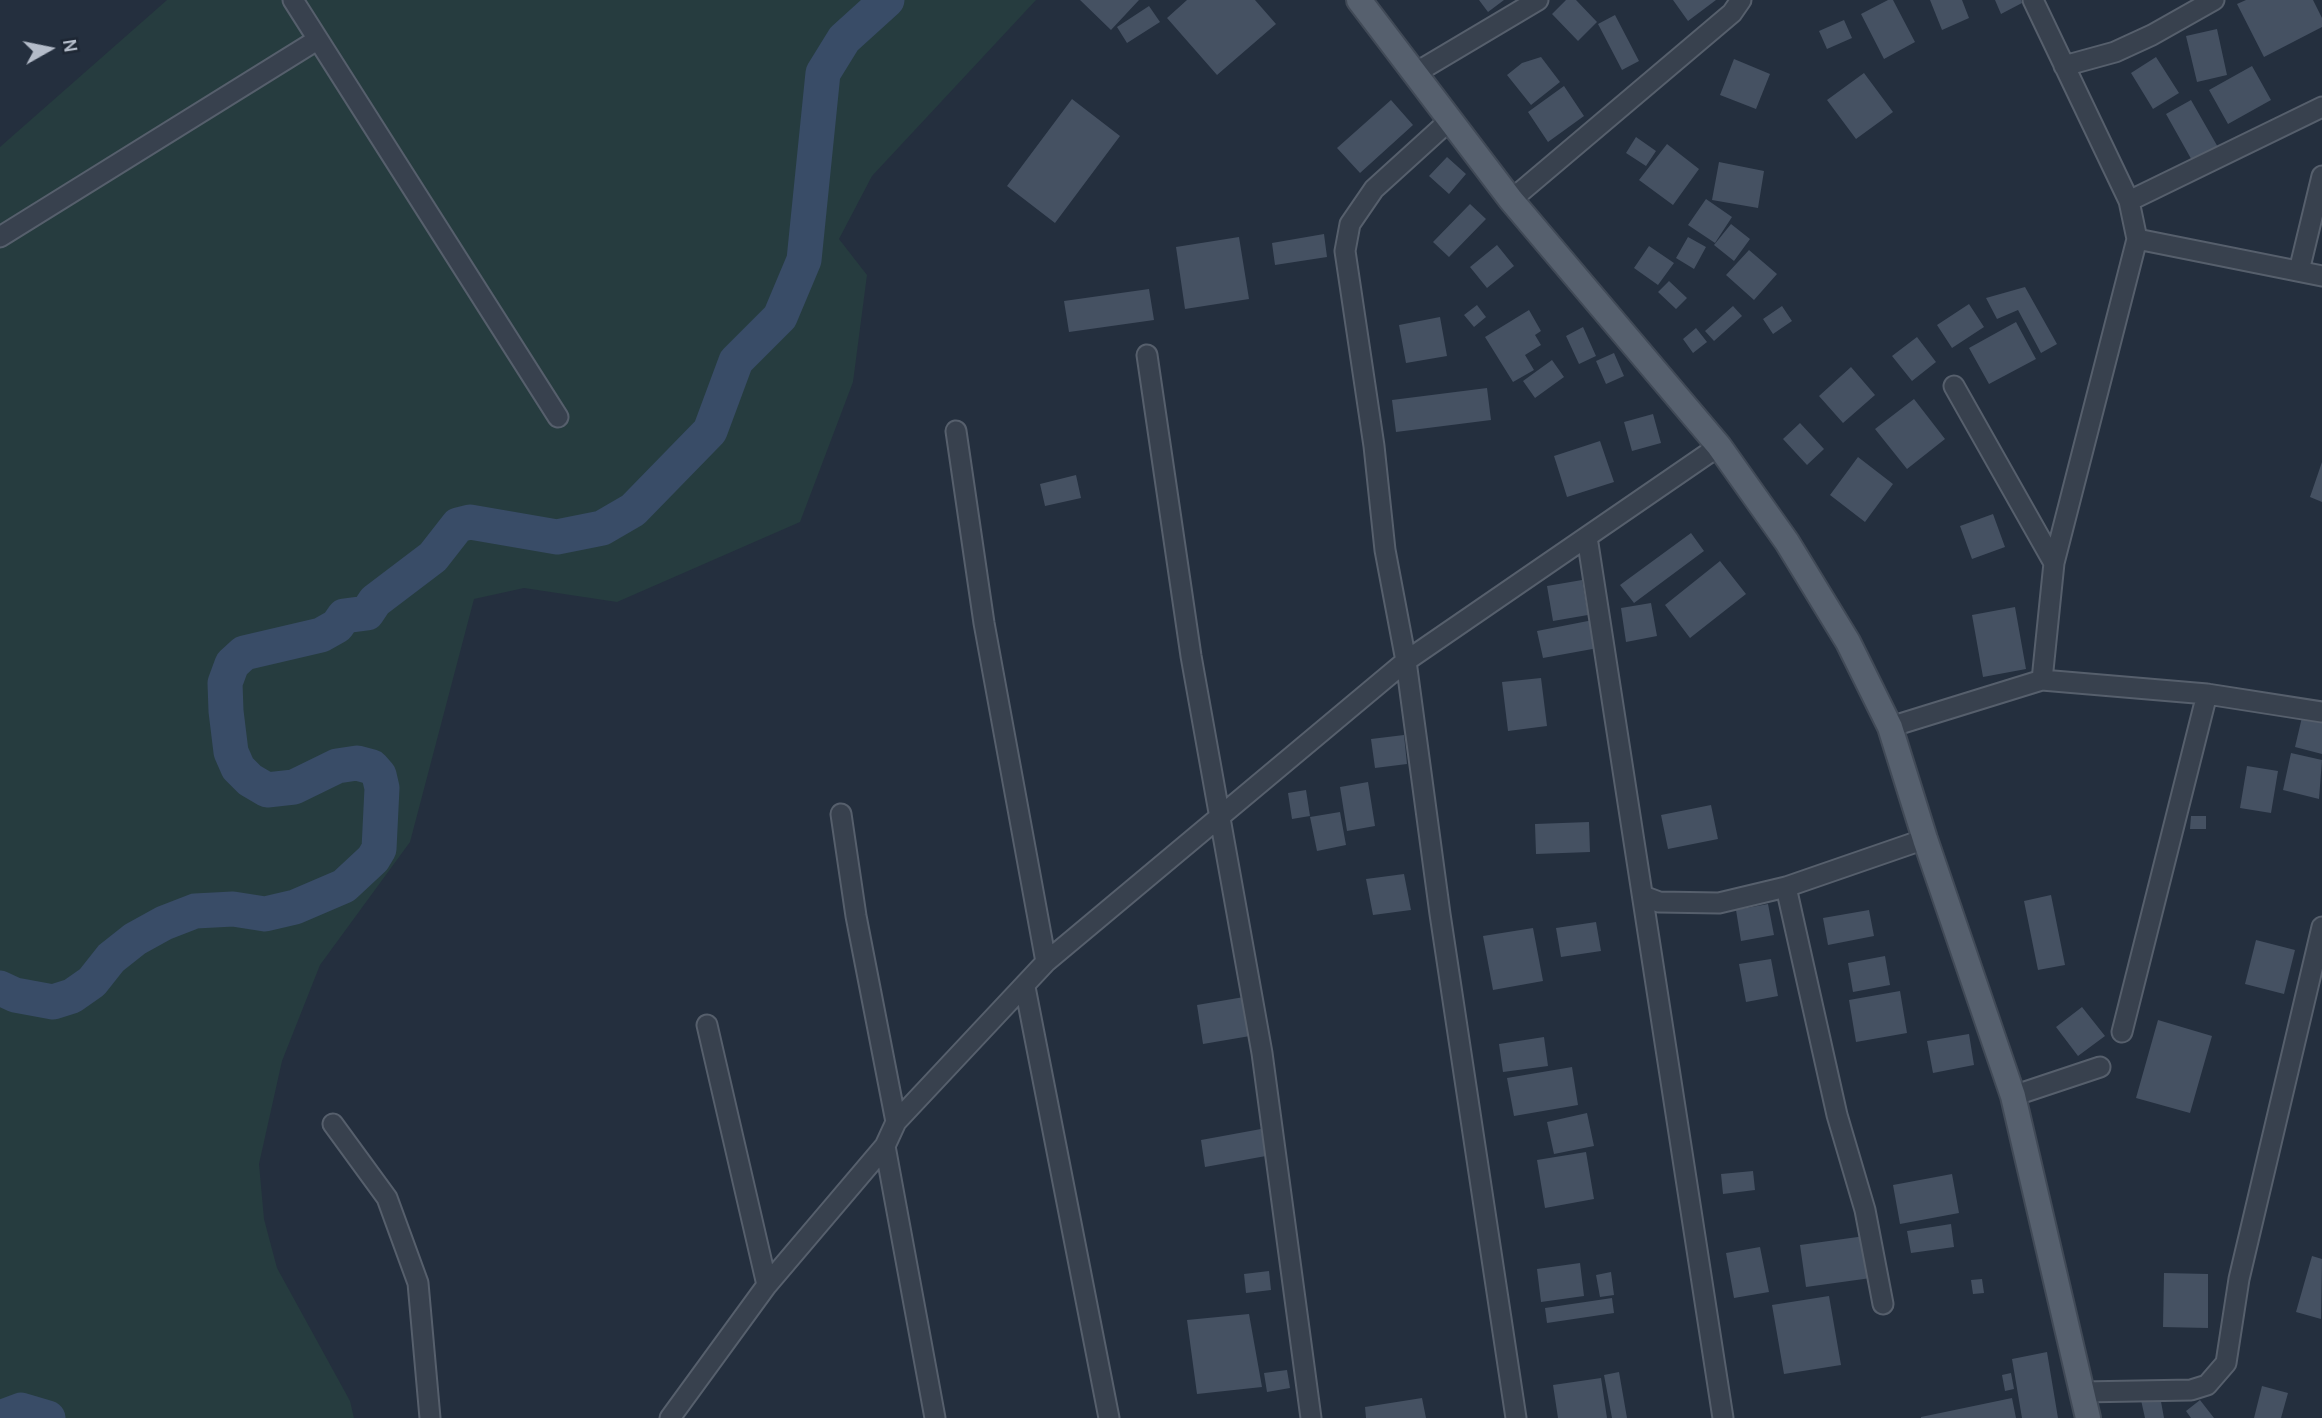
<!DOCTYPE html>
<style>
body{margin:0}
#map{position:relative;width:2322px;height:1418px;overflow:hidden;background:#242f3e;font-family:Karla,sans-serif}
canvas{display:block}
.north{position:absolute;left:14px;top:14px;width:70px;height:70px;-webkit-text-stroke:5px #1d2633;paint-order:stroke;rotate:81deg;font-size:19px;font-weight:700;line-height:28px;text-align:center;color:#b4bcc9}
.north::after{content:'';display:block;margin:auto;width:24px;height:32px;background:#b4bcc9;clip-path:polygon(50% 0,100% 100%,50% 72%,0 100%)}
</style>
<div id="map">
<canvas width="2322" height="1418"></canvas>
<div class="north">N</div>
</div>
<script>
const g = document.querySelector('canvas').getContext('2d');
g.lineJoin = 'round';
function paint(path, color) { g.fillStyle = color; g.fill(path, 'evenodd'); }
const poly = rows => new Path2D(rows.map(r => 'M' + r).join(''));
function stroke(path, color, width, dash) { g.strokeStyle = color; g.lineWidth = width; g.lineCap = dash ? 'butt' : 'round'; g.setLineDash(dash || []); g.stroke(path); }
paint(poly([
 [167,0,1036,0,872,176,839,239,867,275,853,382,800,522,617,602,524,588,474,599,410,842,320,965,282,1061,259,1164,264,1219,277,1268,350,1401,354,1418,0,1418,0,147]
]), '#263c3f');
stroke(poly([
 [0,988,15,995,53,1002,72,996,92,982,111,958,135,939,164,923,195,911,233,909,265,914,295,907,344,886,373,859,379,849,382,788,379,775,372,767,357,763,337,766,294,787,267,790,250,780,238,768,231,752,226,711,225,683,232,664,244,653,321,635,337,626,344,616,367,613,375,601,433,557,458,525,470,522,557,537,602,528,633,510,710,431,736,361,780,317,804,260,823,73,844,39,887,0],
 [0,1418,21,1410,48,1418]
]), '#394c67', 35);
paint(poly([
 [1080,0,1139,0,1111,30],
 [1187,0,1255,0,1276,24,1217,75,1167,18],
 [1479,0,1504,0,1488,12],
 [1566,0,1576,0,1597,22,1578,41,1552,14],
 [1673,0,1716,0,1688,21],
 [1888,0,1893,0,1915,42,1884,59,1861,14],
 [1930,0,1962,0,1969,18,1942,30],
 [1995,0,2021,0,2022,3,2001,14],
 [2246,0,2313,0,2322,18,2322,27,2264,57,2237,4],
 [1149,6,1160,22,1127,43,1117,27],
 [1615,15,1639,61,1622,70,1598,24],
 [1844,20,1852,38,1827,49,1819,31],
 [2217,29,2227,75,2197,82,2186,36],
 [1541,57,1560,82,1531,105,1507,75,1522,63],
 [2156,57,2179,93,2153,109,2131,73],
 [1734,59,1770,74,1756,109,1720,95],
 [2252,66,2271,100,2228,124,2209,90],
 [1864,73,1893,112,1856,139,1827,100],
 [1564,86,1584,116,1548,142,1528,112],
 [1072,99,1120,136,1055,223,1007,186],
 [1391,100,1413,125,1360,173,1337,148],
 [2191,100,2219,149,2194,164,2166,114],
 [1636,137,1656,151,1646,166,1626,153],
 [1667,144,1699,169,1673,205,1639,180],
 [1447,157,1466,174,1449,194,1429,176],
 [1719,162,1764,171,1758,208,1712,200],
 [1706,199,1732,217,1715,243,1688,225],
 [1470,204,1486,219,1449,257,1433,242],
 [1731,224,1750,239,1734,261,1714,245],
 [1324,234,1327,257,1275,265,1272,243],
 [1239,237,1249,299,1185,309,1176,247],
 [1688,237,1706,247,1694,269,1676,258],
 [1497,245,1514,266,1487,288,1470,267],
 [1649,246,1674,263,1658,285,1634,268],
 [1749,250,1777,274,1754,300,1726,275],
 [1669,281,1687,298,1676,309,1658,292],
 [2025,287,2057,344,2041,353,2018,310,1997,319,1986,298],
 [1149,289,1154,320,1069,332,1064,301],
 [1969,304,1984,327,1952,348,1937,325],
 [1477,305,1486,317,1474,327,1464,315],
 [1733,306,1742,316,1714,341,1705,331],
 [1782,306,1792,321,1773,334,1763,319],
 [1529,310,1541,331,1535,335,1541,345,1525,355,1534,370,1513,382,1485,337],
 [1440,317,1447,356,1406,363,1399,325],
 [2016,322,2036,359,1989,384,1969,348],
 [1583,327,1596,356,1579,364,1566,336],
 [1696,328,1707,342,1693,353,1683,339],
 [1917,337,1936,362,1912,381,1892,356],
 [1614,353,1624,376,1606,384,1596,361],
 [1552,360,1564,377,1535,398,1523,381],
 [1851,367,1875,395,1843,423,1819,396],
 [1487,388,1491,420,1396,432,1392,400],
 [1914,399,1945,439,1907,469,1875,429],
 [1653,414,1661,443,1632,451,1624,422],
 [1800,423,1824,449,1807,465,1783,439],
 [1600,441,1614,482,1567,497,1554,456],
 [1858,457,1893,484,1865,522,1830,495],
 [2322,462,2322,502,2310,497],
 [1076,475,1081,498,1045,506,1040,484],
 [1993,514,2005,547,1972,559,1960,526],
 [1691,533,1704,551,1634,603,1620,585],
 [1720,561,1746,594,1690,638,1665,605],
 [1582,580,1588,615,1553,621,1547,586],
 [1651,603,1657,636,1626,642,1621,608],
 [2015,607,2026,669,1983,677,1972,615],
 [1593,620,1598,648,1543,658,1537,631],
 [1541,678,1547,726,1508,731,1502,682],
 [2303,713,2322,718,2322,754,2295,747],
 [1404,735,1407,764,1375,768,1371,739],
 [2291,753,2322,760,2319,799,2283,790],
 [2247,766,2278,771,2271,813,2240,808],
 [1368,782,1375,826,1347,831,1340,787],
 [1306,790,1310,816,1292,819,1288,793],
 [1711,805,1718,839,1668,849,1661,815],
 [1340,812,1346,845,1317,851,1310,817],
 [2191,816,2206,816,2206,829,2190,829],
 [1589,822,1590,852,1536,854,1535,824],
 [1404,874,1411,910,1373,915,1366,879],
 [2051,895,2065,965,2038,970,2024,901],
 [1768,904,1774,935,1741,941,1736,910],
 [1869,910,1874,936,1828,945,1823,918],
 [1596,922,1601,951,1561,957,1556,928],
 [1533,928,1543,981,1493,990,1483,936],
 [2256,940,2295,950,2284,994,2245,984],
 [1885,956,1890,985,1853,992,1848,963],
 [1771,959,1778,996,1746,1002,1739,964],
 [1900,991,1907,1033,1856,1042,1849,1000],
 [1244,997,1250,1036,1203,1044,1197,1005],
 [2082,1007,2105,1036,2078,1056,2056,1027],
 [2158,1020,2212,1036,2190,1113,2136,1098],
 [1969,1034,1974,1065,1933,1073,1927,1041],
 [1544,1037,1548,1066,1503,1072,1499,1044],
 [1572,1067,1578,1105,1514,1116,1507,1078],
 [1587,1113,1594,1146,1554,1154,1547,1122],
 [1261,1129,1266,1156,1205,1167,1201,1140],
 [1586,1152,1594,1199,1545,1208,1537,1160],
 [1753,1171,1755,1190,1723,1194,1721,1174],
 [1952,1174,1959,1213,1900,1224,1893,1185],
 [1951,1224,1954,1247,1911,1253,1907,1231],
 [1865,1236,1871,1278,1806,1287,1800,1245],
 [1760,1247,1769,1292,1734,1298,1726,1253],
 [2312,1256,2322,1259,2321,1319,2296,1312],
 [1580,1263,1584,1296,1541,1302,1537,1269],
 [1269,1271,1271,1290,1246,1293,1244,1274],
 [1611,1272,1614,1295,1600,1297,1596,1275],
 [2164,1273,2208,1274,2208,1328,2163,1327],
 [1982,1279,1984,1293,1973,1294,1971,1280],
 [1829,1296,1841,1365,1784,1374,1772,1305],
 [1612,1298,1614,1313,1547,1323,1545,1308],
 [1249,1314,1262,1387,1197,1394,1187,1320],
 [2047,1352,2058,1418,2022,1418,2012,1359],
 [1287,1370,1290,1388,1267,1392,1264,1373],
 [1619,1372,1627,1418,1612,1418,1604,1375],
 [2011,1373,2014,1389,2005,1391,2002,1375],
 [1601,1378,1607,1418,1558,1418,1553,1385],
 [2262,1386,2288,1393,2281,1418,2254,1418],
 [2160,1396,2164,1418,2145,1418,2141,1400],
 [1422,1398,1426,1418,1366,1418,1365,1407],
 [2012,1398,2016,1418,1921,1418,1921,1417],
 [2200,1400,2214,1418,2191,1418,2186,1411]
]), '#455162');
const minor = poly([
 [293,0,558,417],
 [2033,0,2129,201,2137,239,2054,563,2042,680],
 [2064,66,2115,52,2152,35,2214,0],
 [1417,72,1538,0],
 [1450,120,1374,189,1350,224,1345,251,1374,446,1385,550,1406,661,1440,914,1516,1418],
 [1511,200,1732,13,1741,0],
 [2129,201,2322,107],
 [0,237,317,40],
 [2137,239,2322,276],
 [2299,271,2322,176],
 [1147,355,1191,656,1262,1053,1311,1418],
 [1954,386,2054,563],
 [956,431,984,623,1046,962],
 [1587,537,1723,1418],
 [1890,727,2042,680,2207,694,2322,712],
 [841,814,856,916,896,1122],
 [1786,887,1837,1115,1865,1210,1883,1304],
 [1643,896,1659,902,1719,903,1786,887,1925,839],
 [1025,987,1109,1418],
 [707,1025,767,1285],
 [2122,1032,2207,694],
 [2013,1096,2100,1067],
 [333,1124,387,1198,418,1283,430,1418],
 [885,1146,935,1418],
 [2082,1392,2191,1390,2207,1385,2226,1363,2239,1279,2322,927],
 [670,1418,767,1285,885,1146,896,1122,1046,962,1406,661,1719,446]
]);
const major = poly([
 [1359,0,1511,200,1719,446,1787,542,1848,642,1890,727,1925,839,2013,1096,2088,1418]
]);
stroke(minor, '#565f6c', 23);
stroke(major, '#414a57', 28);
stroke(minor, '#38414e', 19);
stroke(major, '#56606e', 24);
</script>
